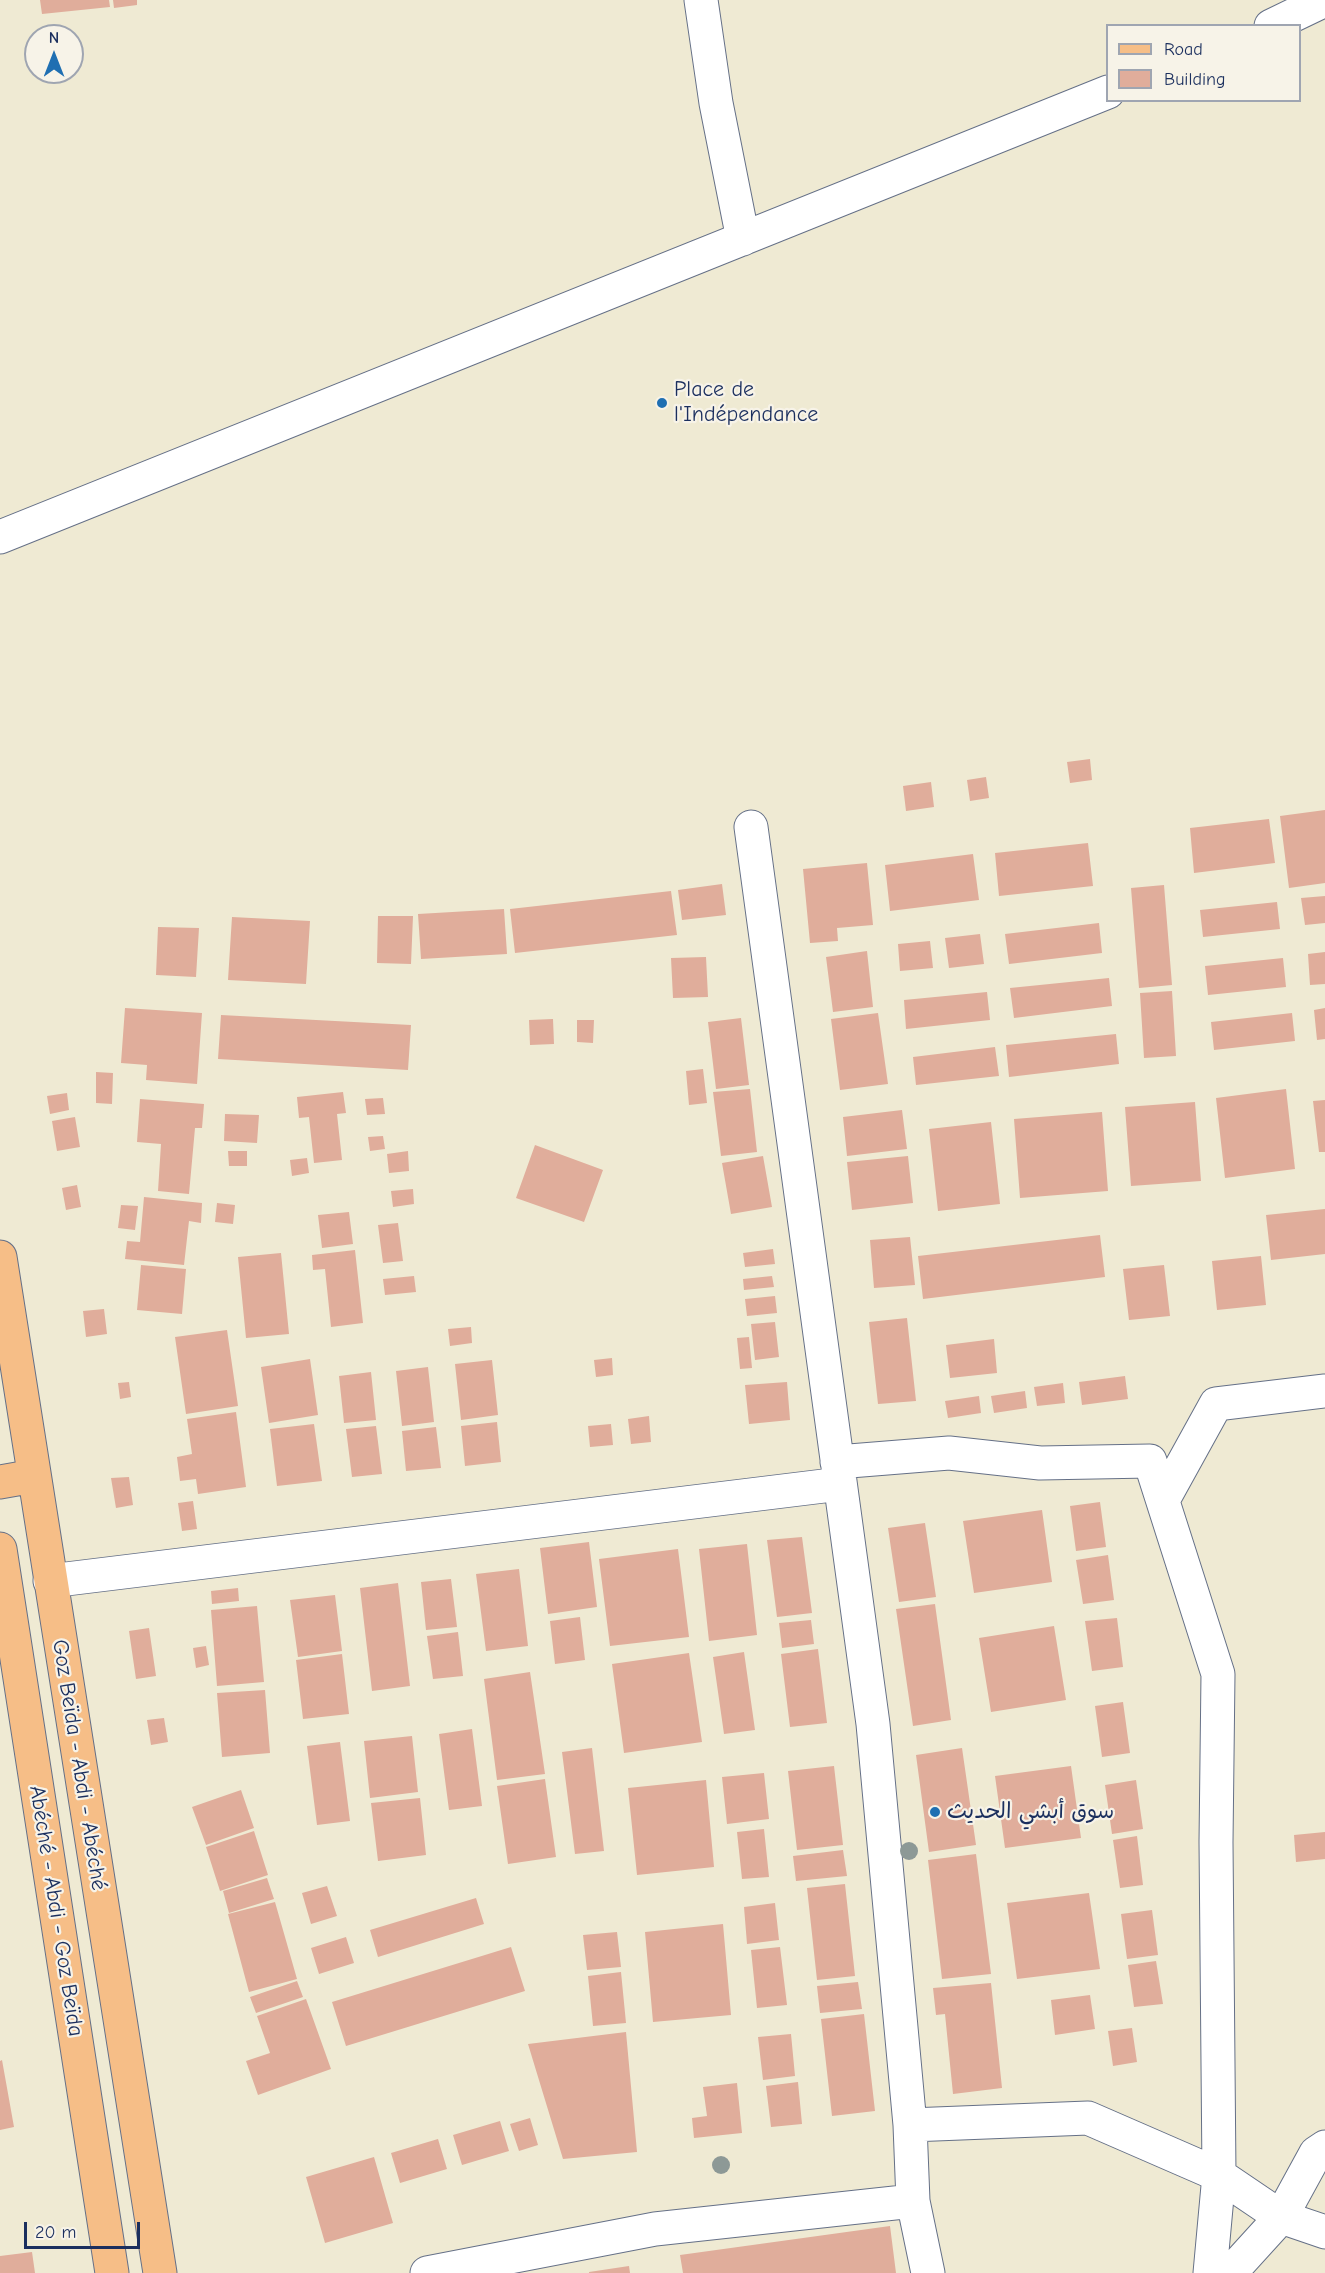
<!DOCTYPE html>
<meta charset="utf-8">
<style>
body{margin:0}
#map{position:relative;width:1325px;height:2273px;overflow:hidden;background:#efead3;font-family:"Comic Neue",sans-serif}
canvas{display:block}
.legend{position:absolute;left:1106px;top:24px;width:195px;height:78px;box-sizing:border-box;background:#f7f3e8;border:2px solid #9fa5b1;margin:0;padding:8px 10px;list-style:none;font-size:18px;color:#1b2f5e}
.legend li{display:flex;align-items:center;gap:12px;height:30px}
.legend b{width:30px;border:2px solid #9fa5b1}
.north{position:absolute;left:24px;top:24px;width:60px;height:60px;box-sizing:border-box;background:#f7f3e8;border:2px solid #9fa5b1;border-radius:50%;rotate:0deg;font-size:16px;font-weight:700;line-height:24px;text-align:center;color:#1b2f5e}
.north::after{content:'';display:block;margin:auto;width:21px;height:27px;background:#1f6fb2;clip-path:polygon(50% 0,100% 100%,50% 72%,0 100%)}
.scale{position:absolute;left:24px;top:2222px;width:116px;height:27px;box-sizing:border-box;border:3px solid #1b2f5e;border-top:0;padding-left:8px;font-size:18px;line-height:21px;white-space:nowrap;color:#1b2f5e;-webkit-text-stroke:4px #f7f3e8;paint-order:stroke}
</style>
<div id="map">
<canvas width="1325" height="2273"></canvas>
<ul class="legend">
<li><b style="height:8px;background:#f6be87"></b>Road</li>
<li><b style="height:16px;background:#e0ad9b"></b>Building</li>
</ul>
<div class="north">N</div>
<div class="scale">20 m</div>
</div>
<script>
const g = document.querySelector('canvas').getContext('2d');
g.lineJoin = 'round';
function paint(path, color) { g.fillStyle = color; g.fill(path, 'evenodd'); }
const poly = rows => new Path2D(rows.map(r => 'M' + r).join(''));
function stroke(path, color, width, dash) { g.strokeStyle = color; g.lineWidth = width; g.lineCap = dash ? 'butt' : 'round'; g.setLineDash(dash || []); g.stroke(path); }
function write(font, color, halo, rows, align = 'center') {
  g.font = font + ' "Comic Neue","Playpen Sans Arabic",sans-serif'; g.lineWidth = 4.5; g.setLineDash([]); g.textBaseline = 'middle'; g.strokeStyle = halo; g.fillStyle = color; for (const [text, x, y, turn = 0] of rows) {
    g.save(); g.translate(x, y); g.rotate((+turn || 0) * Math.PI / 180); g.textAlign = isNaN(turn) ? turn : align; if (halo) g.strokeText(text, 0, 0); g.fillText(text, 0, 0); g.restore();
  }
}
paint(poly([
 [40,0,109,0,110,7,42,14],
 [113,0,137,0,137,5,114,8],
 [1090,759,1092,780,1070,783,1067,762],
 [986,777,989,798,970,801,967,780],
 [931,782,934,807,906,811,903,786],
 [1325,810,1325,883,1289,888,1280,816],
 [1269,819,1275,863,1194,873,1190,828],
 [1088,843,1093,886,999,896,995,853],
 [973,854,979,900,890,911,885,865],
 [867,863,873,925,837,928,838,941,810,943,803,869],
 [722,884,726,915,682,920,678,890],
 [1164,885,1172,985,1139,988,1131,888],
 [671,891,677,935,515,953,510,909],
 [1325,896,1325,923,1305,925,1301,898],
 [1277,902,1280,929,1203,937,1200,910],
 [504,909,507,954,421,959,418,914],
 [378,916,413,916,411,964,377,963],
 [232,917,310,921,306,984,228,980],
 [1099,923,1102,953,1009,964,1005,934],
 [158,927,199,928,196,977,156,975],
 [980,934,984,964,949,968,945,938],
 [930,941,933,968,900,971,898,944],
 [867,951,873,1007,833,1012,826,957],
 [1325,952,1325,984,1310,985,1308,954],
 [706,957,708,997,673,998,671,958],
 [1283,958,1286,987,1208,995,1205,966],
 [1109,978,1112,1006,1014,1018,1010,988],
 [1172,991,1176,1056,1144,1058,1140,993],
 [987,992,990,1020,906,1029,904,1000],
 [125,1008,202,1013,197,1084,146,1080,147,1065,121,1063],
 [1325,1008,1325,1039,1317,1040,1314,1010],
 [878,1013,888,1084,840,1090,831,1019],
 [1292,1013,1295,1041,1214,1050,1211,1022],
 [221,1015,411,1025,408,1070,218,1059],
 [741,1018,749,1085,716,1089,708,1022],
 [553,1019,554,1044,530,1045,529,1020],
 [577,1020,594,1020,593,1043,577,1042],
 [1116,1034,1119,1064,1009,1077,1006,1045],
 [995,1047,999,1076,916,1085,913,1057],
 [703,1069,707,1103,689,1105,686,1071],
 [96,1072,113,1073,112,1104,96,1103],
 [750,1089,757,1152,721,1156,713,1092],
 [1286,1089,1295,1169,1225,1178,1216,1098],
 [343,1092,346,1113,337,1114,342,1160,314,1163,309,1117,299,1118,297,1097],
 [67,1093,69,1110,50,1114,47,1096],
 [383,1098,385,1114,367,1115,365,1099],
 [140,1099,204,1104,202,1128,195,1128,189,1194,158,1191,161,1144,137,1142],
 [1325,1100,1325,1152,1319,1152,1313,1101],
 [1195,1102,1201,1181,1131,1186,1125,1107],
 [902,1110,907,1149,847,1156,843,1117],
 [1102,1112,1108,1191,1020,1198,1014,1119],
 [225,1114,259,1115,257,1143,224,1141],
 [75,1117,80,1147,57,1151,52,1121],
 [991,1122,1000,1204,938,1211,929,1129],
 [383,1136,385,1149,370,1151,368,1137],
 [535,1145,603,1170,584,1222,516,1198],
 [228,1151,247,1151,247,1166,229,1166],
 [408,1151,409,1171,389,1173,387,1154],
 [763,1156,772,1207,731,1214,722,1163],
 [908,1156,913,1203,852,1210,847,1162],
 [307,1158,309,1173,292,1176,290,1160],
 [77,1185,81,1207,66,1210,62,1188],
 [413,1189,414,1204,393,1207,391,1191],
 [144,1197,202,1203,201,1223,189,1221,184,1265,125,1259,127,1241,140,1242],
 [217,1203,235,1205,233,1224,215,1222],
 [121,1205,138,1206,135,1230,118,1228],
 [1325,1209,1325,1254,1271,1260,1266,1215],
 [349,1212,353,1244,322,1248,318,1215],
 [398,1223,403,1261,383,1263,378,1225],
 [1100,1235,1105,1277,923,1299,918,1256],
 [910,1237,915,1285,874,1288,870,1240],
 [773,1249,775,1264,745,1267,743,1253],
 [355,1250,363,1323,331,1327,325,1269,313,1270,312,1255],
 [281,1253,289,1334,246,1338,238,1257],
 [1261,1256,1266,1305,1217,1310,1212,1261],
 [141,1265,186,1269,182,1314,137,1310],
 [1164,1265,1170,1316,1129,1320,1123,1269],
 [414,1276,416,1292,385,1295,383,1279],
 [772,1276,774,1287,744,1290,743,1279],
 [775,1296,777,1313,747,1316,745,1299],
 [104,1309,107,1334,86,1337,83,1311],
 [907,1318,916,1401,878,1404,869,1322],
 [775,1322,779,1357,755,1360,751,1324],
 [471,1327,472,1343,450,1346,448,1329],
 [227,1330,238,1406,186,1414,175,1337],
 [749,1337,752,1368,740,1369,737,1338],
 [994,1339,997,1373,950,1378,946,1345],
 [612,1358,613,1375,596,1377,594,1360],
 [310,1359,318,1415,269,1423,261,1367],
 [492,1360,498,1415,461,1420,455,1364],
 [428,1367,434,1422,402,1426,396,1371],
 [371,1372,376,1420,344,1423,339,1376],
 [1125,1376,1128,1399,1082,1405,1079,1382],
 [129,1382,131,1397,120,1399,118,1383],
 [787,1382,790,1420,749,1424,745,1385],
 [1063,1383,1065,1403,1037,1406,1034,1387],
 [1025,1391,1027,1408,994,1413,991,1396],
 [979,1396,981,1413,948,1418,945,1401],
 [236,1412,246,1487,198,1494,196,1479,180,1481,177,1457,192,1454,187,1419],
 [649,1416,651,1442,631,1444,628,1419],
 [497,1422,501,1462,465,1466,461,1426],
 [314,1424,322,1481,277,1486,270,1429],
 [611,1424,613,1445,590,1447,588,1426],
 [376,1426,382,1474,352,1477,346,1429],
 [436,1427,441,1468,406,1471,402,1431],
 [129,1477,133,1505,116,1508,111,1478],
 [193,1501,197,1529,182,1531,178,1503],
 [1100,1502,1106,1547,1076,1551,1070,1506],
 [1042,1510,1052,1582,974,1593,963,1521],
 [925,1523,936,1597,899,1602,888,1528],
 [802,1537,812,1613,777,1617,767,1540],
 [589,1542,597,1607,548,1614,540,1548],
 [747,1544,757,1635,709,1641,699,1549],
 [678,1549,689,1637,610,1646,599,1559],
 [1108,1555,1114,1600,1083,1604,1076,1560],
 [519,1569,528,1646,486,1651,476,1574],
 [451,1579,457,1627,426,1630,421,1582],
 [398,1583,410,1686,372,1691,360,1588],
 [238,1588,239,1601,212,1604,211,1591],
 [335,1595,342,1651,298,1657,290,1600],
 [935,1604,951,1720,913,1726,896,1609],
 [257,1606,264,1682,217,1686,211,1610],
 [580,1617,585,1660,555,1664,550,1621],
 [1117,1618,1123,1667,1092,1671,1085,1621],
 [811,1620,814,1644,782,1648,779,1623],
 [1054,1626,1066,1700,991,1712,979,1638],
 [149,1628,156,1676,136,1679,129,1631],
 [458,1632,463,1676,433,1679,427,1636],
 [206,1646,209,1665,196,1668,193,1648],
 [818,1649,827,1723,790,1727,781,1654],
 [744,1652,755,1730,724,1734,713,1657],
 [689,1653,702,1742,624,1753,612,1664],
 [342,1654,349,1714,303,1719,296,1660],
 [530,1672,545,1774,497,1780,484,1679],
 [265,1690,270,1753,222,1757,217,1693],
 [1123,1702,1130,1753,1102,1757,1095,1706],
 [164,1718,168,1742,151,1745,147,1720],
 [472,1729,482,1806,449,1810,439,1734],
 [412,1736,418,1792,370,1798,364,1741],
 [340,1742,350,1821,317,1825,307,1746],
 [592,1748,604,1851,575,1854,562,1752],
 [962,1748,976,1845,929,1852,916,1755],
 [834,1766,843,1845,797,1850,788,1771],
 [1071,1766,1081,1838,1005,1848,995,1776],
 [764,1773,769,1819,727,1824,722,1777],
 [545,1779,556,1857,508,1864,497,1786],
 [706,1780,714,1867,637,1875,628,1788],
 [1136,1780,1143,1829,1112,1834,1105,1785],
 [241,1790,254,1828,206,1845,192,1807],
 [420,1798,426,1855,378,1861,371,1803],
 [764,1829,769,1877,742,1879,737,1832],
 [254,1831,268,1875,220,1891,206,1847],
 [1325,1832,1325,1859,1296,1862,1294,1835],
 [1137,1836,1143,1885,1120,1888,1113,1840],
 [843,1850,847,1876,796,1881,793,1856],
 [976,1854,991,1974,942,1979,928,1860],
 [267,1878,274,1899,229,1913,223,1891],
 [845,1884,855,1976,817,1980,807,1888],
 [327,1886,337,1916,311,1924,302,1893],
 [1089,1893,1100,1969,1017,1979,1007,1903],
 [476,1898,484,1924,378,1957,370,1930],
 [275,1902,297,1979,249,1992,228,1914],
 [775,1903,779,1940,747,1944,744,1907],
 [1152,1910,1158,1955,1127,1959,1121,1914],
 [723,1924,731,2015,653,2022,645,1932],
 [617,1932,621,1967,587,1970,583,1935],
 [346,1937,354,1963,319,1974,311,1948],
 [511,1947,525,1991,346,2046,332,2002],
 [780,1947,787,2005,757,2008,751,1950],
 [1156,1961,1163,2004,1134,2007,1128,1965],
 [621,1972,626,2023,593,2026,588,1976],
 [297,1981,303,1997,256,2013,250,1997],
 [858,1982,862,2009,820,2013,817,1986],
 [991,1983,1002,2088,953,2094,945,2014,936,2015,933,1988],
 [1090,1995,1095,2029,1055,2035,1051,2000],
 [306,1999,331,2069,258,2095,246,2061,270,2053,257,2016],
 [864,2014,875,2111,832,2116,821,2019],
 [1132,2028,1137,2062,1113,2066,1108,2031],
 [626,2032,637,2152,563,2159,528,2044],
 [791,2034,795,2076,763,2080,758,2037],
 [2,2060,14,2127,0,2130,0,2061],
 [798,2082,802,2124,771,2127,766,2086],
 [737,2083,742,2133,694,2138,692,2118,707,2116,703,2087],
 [530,2118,538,2145,519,2151,510,2124],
 [500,2121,509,2151,462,2165,453,2135],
 [438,2139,447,2169,400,2183,391,2153],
 [374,2157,393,2223,325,2243,306,2177],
 [890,2226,896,2273,683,2273,680,2255],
 [32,2252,35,2273,0,2273,0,2256],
 [629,2266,630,2273,589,2273,589,2272]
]), '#e0ad9b');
const minor = poly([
 [701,0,716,103,743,239],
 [1271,26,1325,0],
 [0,537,1108,92],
 [751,827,873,1724,910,2125,913,2201,928,2273],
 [837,1462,949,1453,1040,1463,1150,1461,1218,1674,1216,1842,1219,2175,1210,2273],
 [1163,1500,1216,1404,1325,1391],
 [50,1581,840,1484],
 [910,2125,1088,2118,1219,2175,1281,2217,1325,2232],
 [427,2273,655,2229,913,2201],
 [1230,2273,1281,2217,1316,2153,1325,2147]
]);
const major = poly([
 [0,1257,160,2273],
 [0,1482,34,1476],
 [0,1549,112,2273]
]);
stroke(minor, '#657087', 35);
stroke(major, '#657087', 35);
stroke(minor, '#fff', 33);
stroke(major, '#f6be87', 33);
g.fillStyle = '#8d9996';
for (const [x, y] of [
 [909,1851],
 [721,2165]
]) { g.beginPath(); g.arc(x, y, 9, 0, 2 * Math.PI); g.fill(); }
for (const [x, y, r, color] of [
 [662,403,6,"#1f6fb2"],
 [935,1812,6,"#1f6fb2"]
]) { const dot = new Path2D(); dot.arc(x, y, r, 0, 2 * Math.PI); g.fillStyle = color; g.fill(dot); stroke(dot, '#f7f3e8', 2); }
write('22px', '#1b2f5e', '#f7f3e8', [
 ["Place de",674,390],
 ["l'Indépendance",674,415],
 ["سوق أبشي الحديث",947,1812]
], 'left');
write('22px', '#1b2f5e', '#f7f3e8', [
 ["Goz Beïda - Abdi - Abéché",79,1765,81],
 ["Abéché - Abdi - Goz Beïda",56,1911,81]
]);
</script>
